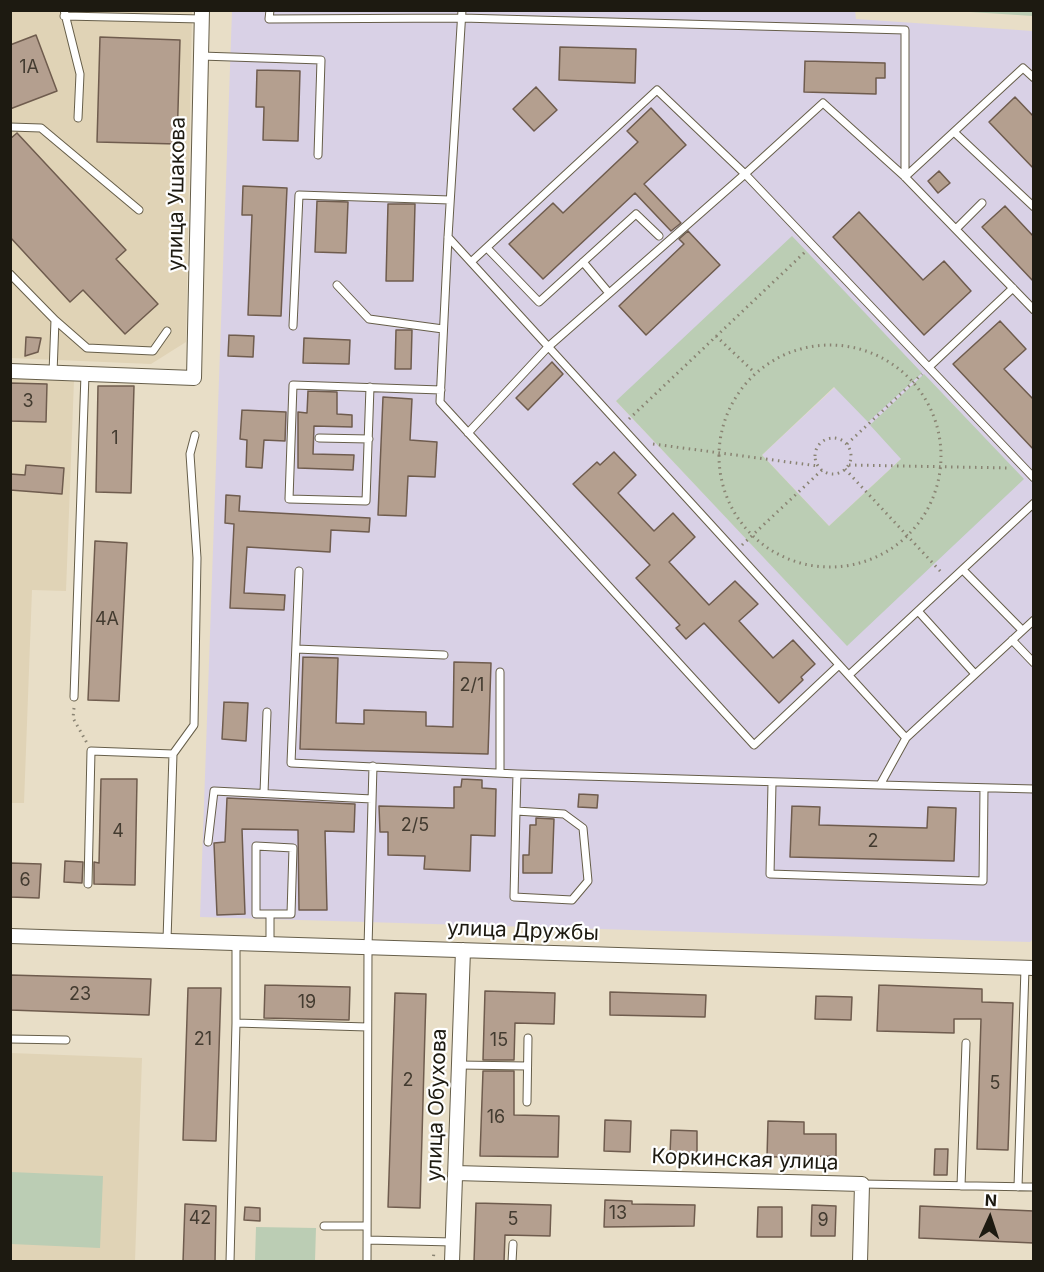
<!DOCTYPE html>
<meta charset="utf-8">
<style>
body{margin:0}
#map{position:relative;width:1044px;height:1272px;overflow:hidden;background:#e8dec7;font-family:Inter,sans-serif}
canvas{display:block}
.frame{position:absolute;inset:0;border:12px solid #1d1a11;pointer-events:none}
.north{position:absolute;left:960px;top:1188px;width:60px;height:60px;-webkit-text-stroke:4px #fff;paint-order:stroke;rotate:3deg;font-size:16px;font-weight:700;line-height:24px;text-align:center;color:#1d1a11}
.north::after{content:'';display:block;margin:auto;width:21px;height:27px;background:#1d1a11;clip-path:polygon(50% 0,100% 100%,50% 72%,0 100%)}
</style>
<div id="map">
<canvas width="1044" height="1272"></canvas>
<div class="frame"></div>
<div class="north">N</div>
</div>
<script>
const g = document.querySelector('canvas').getContext('2d');
g.lineJoin = 'round';
function paint(path, color) { g.fillStyle = color; g.fill(path, 'evenodd'); }
const poly = rows => new Path2D(rows.map(r => 'M' + r).join(''));
function stroke(path, color, width, dash) { g.strokeStyle = color; g.lineWidth = width; g.lineCap = dash ? 'butt' : 'round'; g.setLineDash(dash || []); g.stroke(path); }
function write(font, color, halo, rows, align = 'center') {
  g.font = font + ' Inter,sans-serif'; g.lineWidth = 4.5; g.setLineDash([]); g.textBaseline = 'middle'; g.strokeStyle = halo; g.fillStyle = color; for (const [text, x, y, turn = 0] of rows) {
    g.save(); g.translate(x, y); g.rotate((+turn || 0) * Math.PI / 180); g.textAlign = isNaN(turn) ? turn : align; if (halo) g.strokeText(text, 0, 0); g.fillText(text, 0, 0); g.restore();
  }
}
paint(poly([
 [11,11,192,11,186,342,151,364,11,358],
 [11,377,74,380,66,591,32,590,24,803,11,803],
 [11,1053,142,1058,135,1261,11,1262]
]), '#e0d3b6');
paint(poly([
 [855,10,856,19,1033,31,1033,939,1030,942,200,917,232,11],
 [921,373,835,387,762,455,829,526,901,459,847,645,616,401]
]), '#d9d1e6');
paint(poly([
 [955,11,1033,11,1033,16],
 [792,236,922,373,868,422,834,387,762,455,829,526,901,459,870,425,924,374,1024,479,847,646,616,401],
 [11,1172,103,1176,100,1248,11,1244],
 [256,1227,316,1228,315,1261,255,1261]
]), '#bbcdb4');
const building = poly([
 [36,35,57,91,10,109,10,45,36,35],
 [100,37,180,40,177,144,97,142,100,37],
 [560,47,636,49,635,83,559,80,560,47],
 [805,61,885,63,885,78,876,78,876,94,804,92,805,61],
 [257,70,300,71,298,141,263,140,264,107,256,107,257,70],
 [536,87,557,110,534,131,513,109,536,87],
 [1015,97,1034,117,1034,169,989,122,1015,97],
 [651,108,686,145,644,184,681,223,671,231,635,193,543,279,509,244,553,203,563,213,638,142,627,131,651,108],
 [17,133,126,250,116,259,158,304,125,334,83,290,70,302,10,237,10,139,17,133],
 [939,171,950,183,938,193,928,181,939,171],
 [243,186,287,188,281,316,248,315,252,215,242,215,243,186],
 [317,201,348,202,346,253,315,252,317,201],
 [388,204,415,204,413,281,386,281,388,204],
 [1005,206,1034,237,1034,282,982,227,1005,206],
 [859,212,923,280,944,261,971,291,924,335,833,237,859,212],
 [688,231,720,265,646,335,619,306,684,244,679,239,688,231],
 [1000,321,1026,349,1004,369,1034,400,1034,450,953,364,1000,321],
 [396,330,412,330,411,369,395,369,396,330],
 [229,335,254,336,253,357,228,356,229,335],
 [26,337,41,338,38,352,25,356,26,337],
 [304,338,350,340,349,364,303,363,304,338],
 [552,362,563,374,528,410,516,398,552,362],
 [10,383,47,384,46,422,10,421,10,383],
 [98,386,134,386,131,493,96,492,98,386],
 [308,391,337,392,337,414,352,415,352,427,314,426,313,454,354,455,353,470,298,468,298,412,307,413,308,391],
 [383,397,412,399,410,440,437,442,435,477,408,476,406,516,378,515,383,397],
 [242,410,286,412,285,441,264,440,262,468,246,467,247,440,240,439,242,410],
 [614,452,636,475,618,493,654,531,673,513,695,537,669,562,709,605,735,581,758,604,739,621,773,658,793,640,815,664,801,677,803,680,779,703,704,623,686,639,676,628,680,625,636,578,650,565,573,484,597,462,600,465,614,452],
 [26,465,64,468,62,494,10,490,10,474,25,475,26,465],
 [226,495,240,496,239,511,370,518,369,532,331,530,330,552,247,547,244,593,285,595,284,610,230,608,234,524,225,523,226,495],
 [95,541,127,543,119,701,88,700,95,541],
 [303,657,338,658,336,723,364,724,364,710,426,712,426,726,453,727,454,662,491,663,488,754,300,749,303,657],
 [224,702,248,703,246,741,222,739,224,702],
 [101,779,137,779,135,885,94,884,94,862,99,863,101,779],
 [462,779,482,780,482,788,496,789,495,836,471,835,470,871,424,869,425,856,388,855,388,832,380,832,379,806,454,808,454,787,461,787,462,779],
 [579,794,598,795,597,808,578,807,579,794],
 [227,798,355,804,354,832,325,831,327,910,299,910,298,830,242,829,245,914,217,915,214,843,225,842,227,798],
 [792,806,820,807,819,825,927,828,928,807,956,808,954,861,790,857,792,806],
 [536,818,554,819,552,873,523,873,523,855,529,855,530,825,536,825,536,818],
 [65,861,83,862,82,883,64,882,65,861],
 [10,863,41,864,39,898,10,897,10,863],
 [10,975,151,979,149,1015,10,1010,10,975],
 [265,985,350,987,349,1020,264,1018,265,985],
 [879,985,982,989,982,1002,1013,1003,1008,1150,977,1149,981,1019,954,1019,954,1033,877,1031,879,985],
 [188,988,221,988,216,1141,183,1140,188,988],
 [485,991,555,993,554,1024,515,1023,514,1060,483,1060,485,991],
 [610,992,706,995,705,1017,610,1015,610,992],
 [395,993,426,994,420,1208,388,1207,395,993],
 [816,996,852,997,851,1020,815,1019,816,996],
 [483,1071,514,1071,514,1115,559,1116,558,1157,480,1156,483,1071],
 [605,1120,631,1121,630,1152,604,1151,605,1120],
 [768,1121,804,1122,804,1134,836,1134,836,1156,767,1157,768,1121],
 [671,1130,697,1131,697,1155,670,1154,671,1130],
 [935,1149,948,1149,947,1175,934,1175,935,1149],
 [605,1200,632,1201,632,1204,695,1205,694,1226,604,1227,605,1200],
 [476,1203,551,1205,550,1236,505,1235,504,1262,474,1262,476,1203],
 [185,1204,216,1206,215,1262,183,1262,185,1204],
 [812,1205,836,1206,835,1236,811,1236,812,1205],
 [920,1206,1034,1211,1034,1243,919,1238,920,1206],
 [245,1207,260,1208,260,1221,244,1220,245,1207],
 [758,1207,782,1207,782,1237,757,1237,758,1207]
]);
paint(building, '#b49f8f');
stroke(building, '#6f5c4e', 1.5);
const service = poly([
 [64,10,80,74,78,118],
 [270,10,269,19,462,18,905,30,905,177],
 [462,10,448,237,440,402,754,745,839,665],
 [64,16,202,19],
 [201,56,321,60,318,155],
 [10,127,41,128,139,210],
 [954,132,1034,207],
 [905,177,1023,68,1034,78],
 [957,228,982,203],
 [448,237,906,738],
 [487,248,539,302,636,214,659,236],
 [471,262,657,90,745,174,823,103,905,177,1034,310],
 [583,262,609,293],
 [10,274,55,320,53,373],
 [337,285,369,319,443,329],
 [55,320,87,348,153,351,167,331],
 [293,326,299,195,450,200],
 [929,367,1013,288],
 [370,387,366,501,289,499,293,385,441,390],
 [468,433,548,347,745,174,1034,478],
 [319,438,369,439],
 [963,570,1022,630],
 [299,571,291,763,517,774,880,785,906,738,1034,620],
 [918,611,975,674],
 [1012,640,1034,663],
 [296,649,444,655],
 [849,675,1034,503],
 [74,697,85,374],
 [173,754,194,725,197,558,190,454,195,435],
 [500,773,500,672],
 [772,783,770,874,983,881,984,788],
 [880,785,1034,789],
 [264,793,267,712],
 [516,811,564,814,583,828,588,881,572,900,514,897,516,811,517,774],
 [208,842,214,791,372,799],
 [88,884,91,751,173,754,167,940],
 [270,944,270,914,256,914,256,846,293,848,291,914,270,914],
 [236,1023,367,1027],
 [10,1039,66,1040],
 [459,1065,527,1066],
 [527,1102,528,1038],
 [862,1184,1034,1187],
 [961,1186,966,1043],
 [1018,1187,1025,968],
 [324,1226,367,1226],
 [367,1240,453,1242],
 [230,1262,236,1023,236,942],
 [367,1262,368,947,373,766],
 [512,1262,513,1244]
]);
const minor = poly([
 [10,371,194,378,202,10],
 [10,936,1034,968],
 [455,1173,862,1184,860,1262],
 [452,1262,463,950]
]);
stroke(service, '#665e49', 9);
stroke(minor, '#665e49', 16);
stroke(poly([
 [716,336,755,373],
 '719 456a111 111 0 1 1 222 0a111 111 0 1 1-222 0Z',
 [629,419,805,252],
 '815 456a18 18 0 1 1 36 0a18 18 0 1 1-36 0Z',
 [653,444,818,466],
 [847,444,922,374],
 [849,465,1009,468],
 [845,469,942,573],
 [742,545,822,470],
 [74,708,73,718,87,743],
 [433,1262,434,1251]
]), '#898372', 3, [1.5, 4.5]);
stroke(service, '#fff', 7);
stroke(minor, '#fff', 14);
write('18px', '#433b30', null, [
 ["1А",29,68],
 ["3",28,402],
 ["1",115,439],
 ["4А",107,620],
 ["2/1",472,686],
 ["2/5",415,826],
 ["4",118,832],
 ["2",873,842],
 ["6",25,881],
 ["23",80,995],
 ["19",307,1003],
 ["21",203,1040],
 ["15",499,1041],
 ["2",408,1081],
 ["5",995,1084],
 ["16",496,1118],
 ["13",618,1214],
 ["42",200,1219],
 ["5",513,1220],
 ["9",823,1221]
]);
write('21px', '#1d1a11', '#fff', [
 ["улица Ушакова",177,194,-89],
 ["улица Дружбы",523,931,2],
 ["улица Обухова",437,1105,-88],
 ["Коркинская улица",745,1160,2]
]);
</script>
